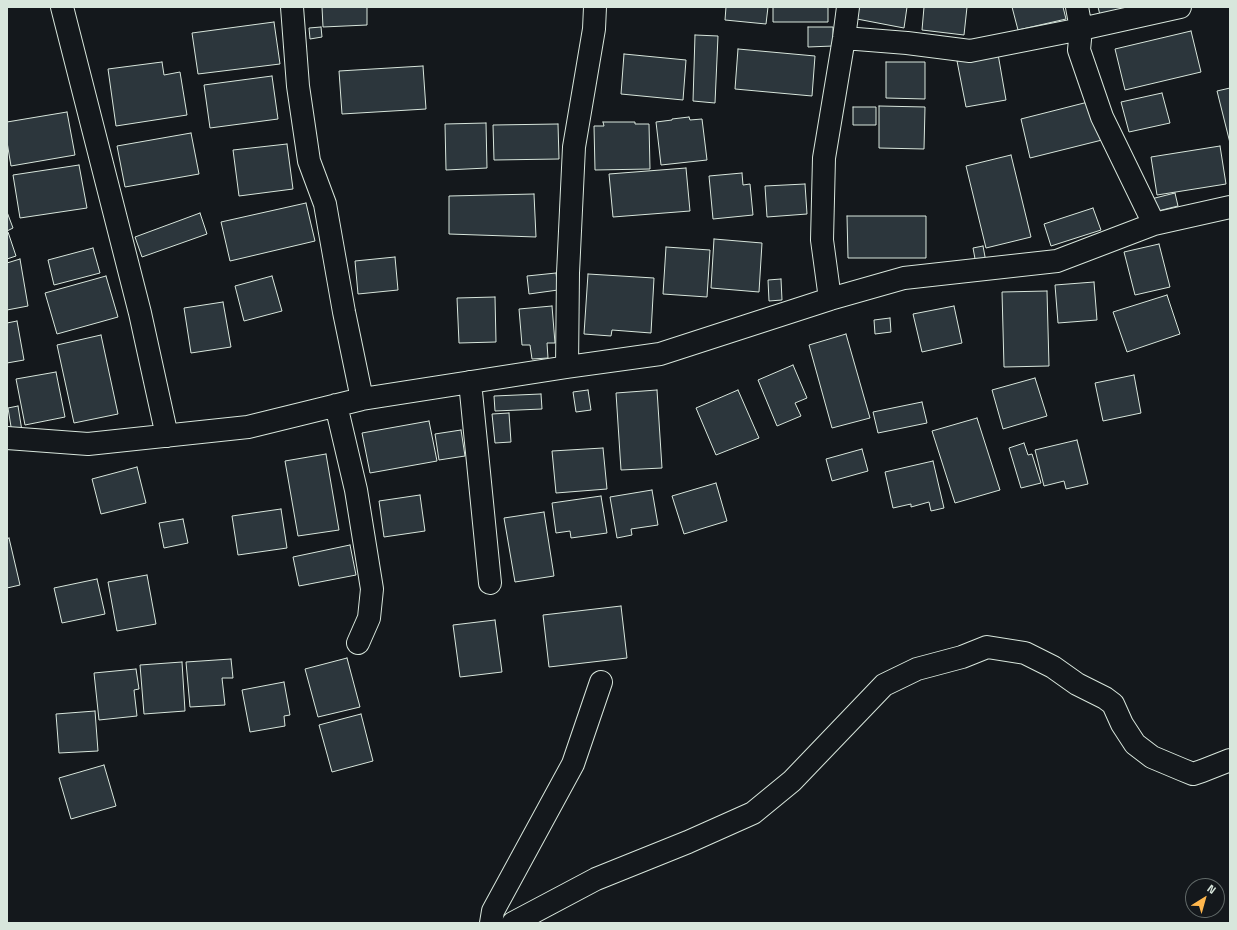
<!DOCTYPE html>
<style>
body{margin:0}
#map{position:relative;width:1237px;height:930px;overflow:hidden;background:#14181c;font-family:"Titillium Web",sans-serif}
canvas{display:block}
.frame{position:absolute;inset:0;border:8px solid #d8e6dc;pointer-events:none}
.north{position:absolute;left:1185px;top:878px;width:40px;height:40px;box-sizing:border-box;background:#14181c;border:1px solid #626a69;border-radius:50%;rotate:37deg;font-size:11px;font-weight:700;line-height:16px;text-align:center;color:#d8e6dc}
.north::after{content:'';display:block;margin:auto;width:14px;height:18px;background:#ffb74d;clip-path:polygon(50% 0,100% 100%,50% 72%,0 100%)}
</style>
<div id="map">
<canvas width="1237" height="930"></canvas>
<div class="frame"></div>
<div class="north">N</div>
</div>
<script>
const g = document.querySelector('canvas').getContext('2d');
g.lineJoin = 'round';
function paint(path, color) { g.fillStyle = color; g.fill(path, 'evenodd'); }
const poly = rows => new Path2D(rows.map(r => 'M' + r).join(''));
function stroke(path, color, width, dash) { g.strokeStyle = color; g.lineWidth = width; g.lineCap = dash ? 'butt' : 'round'; g.setLineDash(dash || []); g.stroke(path); }
const building = poly([
 [322,7,367,7,367,25,323,27,322,7],
 [726,7,768,7,766,24,725,20,726,7],
 [773,7,828,7,828,22,773,22,773,7],
 [859,7,907,7,904,28,857,19,859,7],
 [924,7,967,7,964,35,922,30,924,7],
 [1012,7,1063,7,1066,19,1018,30,1012,7],
 [1098,7,1135,7,1100,15,1098,7],
 [274,22,280,64,198,74,192,33,274,22],
 [321,27,322,37,310,39,309,28,321,27],
 [808,27,833,27,833,46,808,47,808,27],
 [1191,31,1201,72,1125,90,1115,49,1191,31],
 [695,35,718,36,715,103,693,101,695,35],
 [738,49,815,56,812,96,735,89,738,49],
 [624,54,686,60,683,100,621,94,624,54],
 [998,54,1006,100,966,107,957,61,998,54],
 [162,62,164,75,180,72,187,115,116,126,108,69,162,62],
 [886,62,925,62,925,99,886,98,886,62],
 [423,66,426,109,342,114,339,71,423,66],
 [272,76,278,119,210,128,204,85,272,76],
 [1230,88,1230,143,1217,91,1230,88],
 [1162,93,1170,123,1129,132,1121,102,1162,93],
 [1092,101,1102,140,1030,158,1021,119,1092,101],
 [879,106,925,107,924,149,879,148,879,106],
 [853,107,876,107,876,125,853,125,853,107],
 [67,112,75,155,11,166,7,142,7,122,67,112],
 [689,117,690,120,702,119,707,160,661,165,656,122,672,120,672,119,689,117],
 [603,122,635,122,635,124,649,124,650,169,595,170,594,126,604,126,603,122],
 [486,123,487,168,446,170,445,124,486,123],
 [558,124,559,159,494,160,493,125,558,124],
 [191,133,199,174,125,187,117,146,191,133],
 [287,144,293,189,239,196,233,150,287,144],
 [1220,146,1226,184,1157,195,1151,157,1220,146],
 [1011,155,1031,237,986,248,966,166,1011,155],
 [79,165,87,208,20,218,13,175,79,165],
 [686,168,690,211,613,217,609,174,686,168],
 [742,173,743,185,750,184,753,215,713,219,709,176,742,173],
 [805,184,807,214,767,217,765,186,805,184],
 [1175,193,1178,206,1154,212,1151,199,1175,193],
 [534,194,536,237,449,234,449,196,534,194],
 [306,203,315,241,230,261,221,222,306,203],
 [1093,208,1101,230,1051,246,1044,224,1093,208],
 [7,212,13,228,7,231,7,212],
 [200,213,207,234,142,257,135,237,200,213],
 [847,216,926,216,926,258,848,258,847,216],
 [7,232,8,232,16,256,7,259,7,232],
 [714,239,762,243,759,292,711,288,714,239],
 [1159,244,1170,287,1135,295,1124,252,1159,244],
 [983,246,986,262,976,264,973,248,983,246],
 [666,247,710,250,707,297,663,294,666,247],
 [93,248,100,273,54,285,48,260,93,248],
 [395,257,398,290,358,294,355,261,395,257],
 [20,259,28,306,7,310,7,263,20,259],
 [556,273,558,290,529,294,527,276,556,273],
 [588,274,654,278,651,333,612,330,611,336,584,334,588,274],
 [106,276,118,317,57,334,45,293,106,276],
 [272,276,282,311,244,321,235,286,272,276],
 [781,279,782,300,769,301,768,280,781,279],
 [1094,282,1097,320,1058,323,1055,285,1094,282],
 [1047,291,1049,366,1004,367,1002,292,1047,291],
 [1167,295,1180,334,1127,352,1113,312,1167,295],
 [495,297,496,342,459,343,457,298,495,297],
 [223,302,231,347,191,353,184,308,223,302],
 [552,306,555,343,547,343,548,358,532,359,530,345,522,345,519,309,552,306],
 [954,306,962,343,922,352,913,314,954,306],
 [890,318,891,332,875,334,874,320,890,318],
 [17,321,24,360,7,363,7,323,17,321],
 [846,334,870,418,832,428,809,345,846,334],
 [101,335,118,414,74,423,57,345,101,335],
 [793,365,807,398,795,403,801,416,777,426,758,380,793,365],
 [56,372,65,417,25,425,16,379,56,372],
 [1134,375,1141,413,1103,421,1095,383,1134,375],
 [1035,378,1047,416,1003,429,992,390,1035,378],
 [588,390,591,410,576,412,573,392,588,390],
 [657,390,662,468,621,470,616,393,657,390],
 [738,390,759,438,716,455,696,408,738,390],
 [541,394,542,409,495,411,494,396,541,394],
 [922,402,927,423,878,433,873,412,922,402],
 [18,406,22,431,12,433,8,408,18,406],
 [509,413,511,442,495,443,492,414,509,413],
 [977,418,1000,490,955,503,932,431,977,418],
 [429,421,437,461,370,473,362,433,429,421],
 [461,430,465,456,439,460,435,434,461,430],
 [1077,440,1088,484,1066,489,1064,481,1044,486,1035,450,1077,440],
 [1024,443,1028,455,1032,454,1041,483,1021,488,1009,448,1024,443],
 [603,448,607,489,556,493,552,451,603,448],
 [862,449,868,471,832,481,826,459,862,449],
 [326,454,339,530,298,536,285,461,326,454],
 [933,461,944,508,931,511,929,502,911,507,911,504,893,508,885,472,933,461],
 [137,467,146,503,101,514,92,479,137,467],
 [716,483,727,521,684,534,672,496,716,483],
 [652,490,658,525,631,529,632,535,617,538,610,497,652,490],
 [420,495,425,531,384,537,379,501,420,495],
 [601,496,607,533,571,538,570,531,556,533,552,503,601,496],
 [281,509,287,548,238,555,232,516,281,509],
 [544,512,554,576,515,582,504,518,544,512],
 [183,519,188,543,164,548,159,523,183,519],
 [9,538,20,585,7,588,7,539,9,538],
 [350,545,356,575,299,586,293,557,350,545],
 [147,575,156,624,117,631,108,582,147,575],
 [97,579,105,614,62,623,54,588,97,579],
 [621,606,627,658,549,667,543,615,621,606],
 [495,620,502,672,460,677,453,625,495,620],
 [347,658,360,707,318,717,305,669,347,658],
 [231,659,233,678,222,678,225,705,190,707,186,662,231,659],
 [182,662,185,711,144,714,140,665,182,662],
 [136,669,139,689,134,690,137,716,99,720,94,673,136,669],
 [284,682,290,715,284,716,285,726,250,732,242,690,284,682],
 [95,711,98,751,59,753,56,714,95,711],
 [361,714,373,761,332,772,319,725,361,714],
 [104,765,116,806,71,819,59,778,104,765]
]);
paint(building, '#2c363c');
stroke(building, '#d8e6dc', 1);
const minor = poly([
 [62,7,140,313,167,436],
 [292,7,298,86,309,161,325,204,344,312,362,399],
 [1077,7,1081,29,1079,50,1102,117,1154,224],
 [844,38,907,43,970,51,1081,29,1180,7],
 [830,299,822,240,824,158,844,38,848,7],
 [567,367,568,273,574,147,594,29,595,7],
 [470,382,490,583],
 [336,405,356,490,372,589,369,618,358,643],
 [7,438,88,444,248,427,362,399,567,367,660,354,830,299,904,278,1057,261,1154,224,1230,207],
 [491,923,493,911,573,764,601,682],
 [513,923,596,879,688,842,753,813,792,781,884,685,917,669,962,657,987,647,1025,653,1053,667,1077,684,1105,698,1113,704,1122,724,1135,744,1152,757,1183,770,1193,774,1202,771,1230,760]
]);
stroke(minor, '#d8e6dc', 24);
stroke(minor, '#14181c', 22);
</script>
